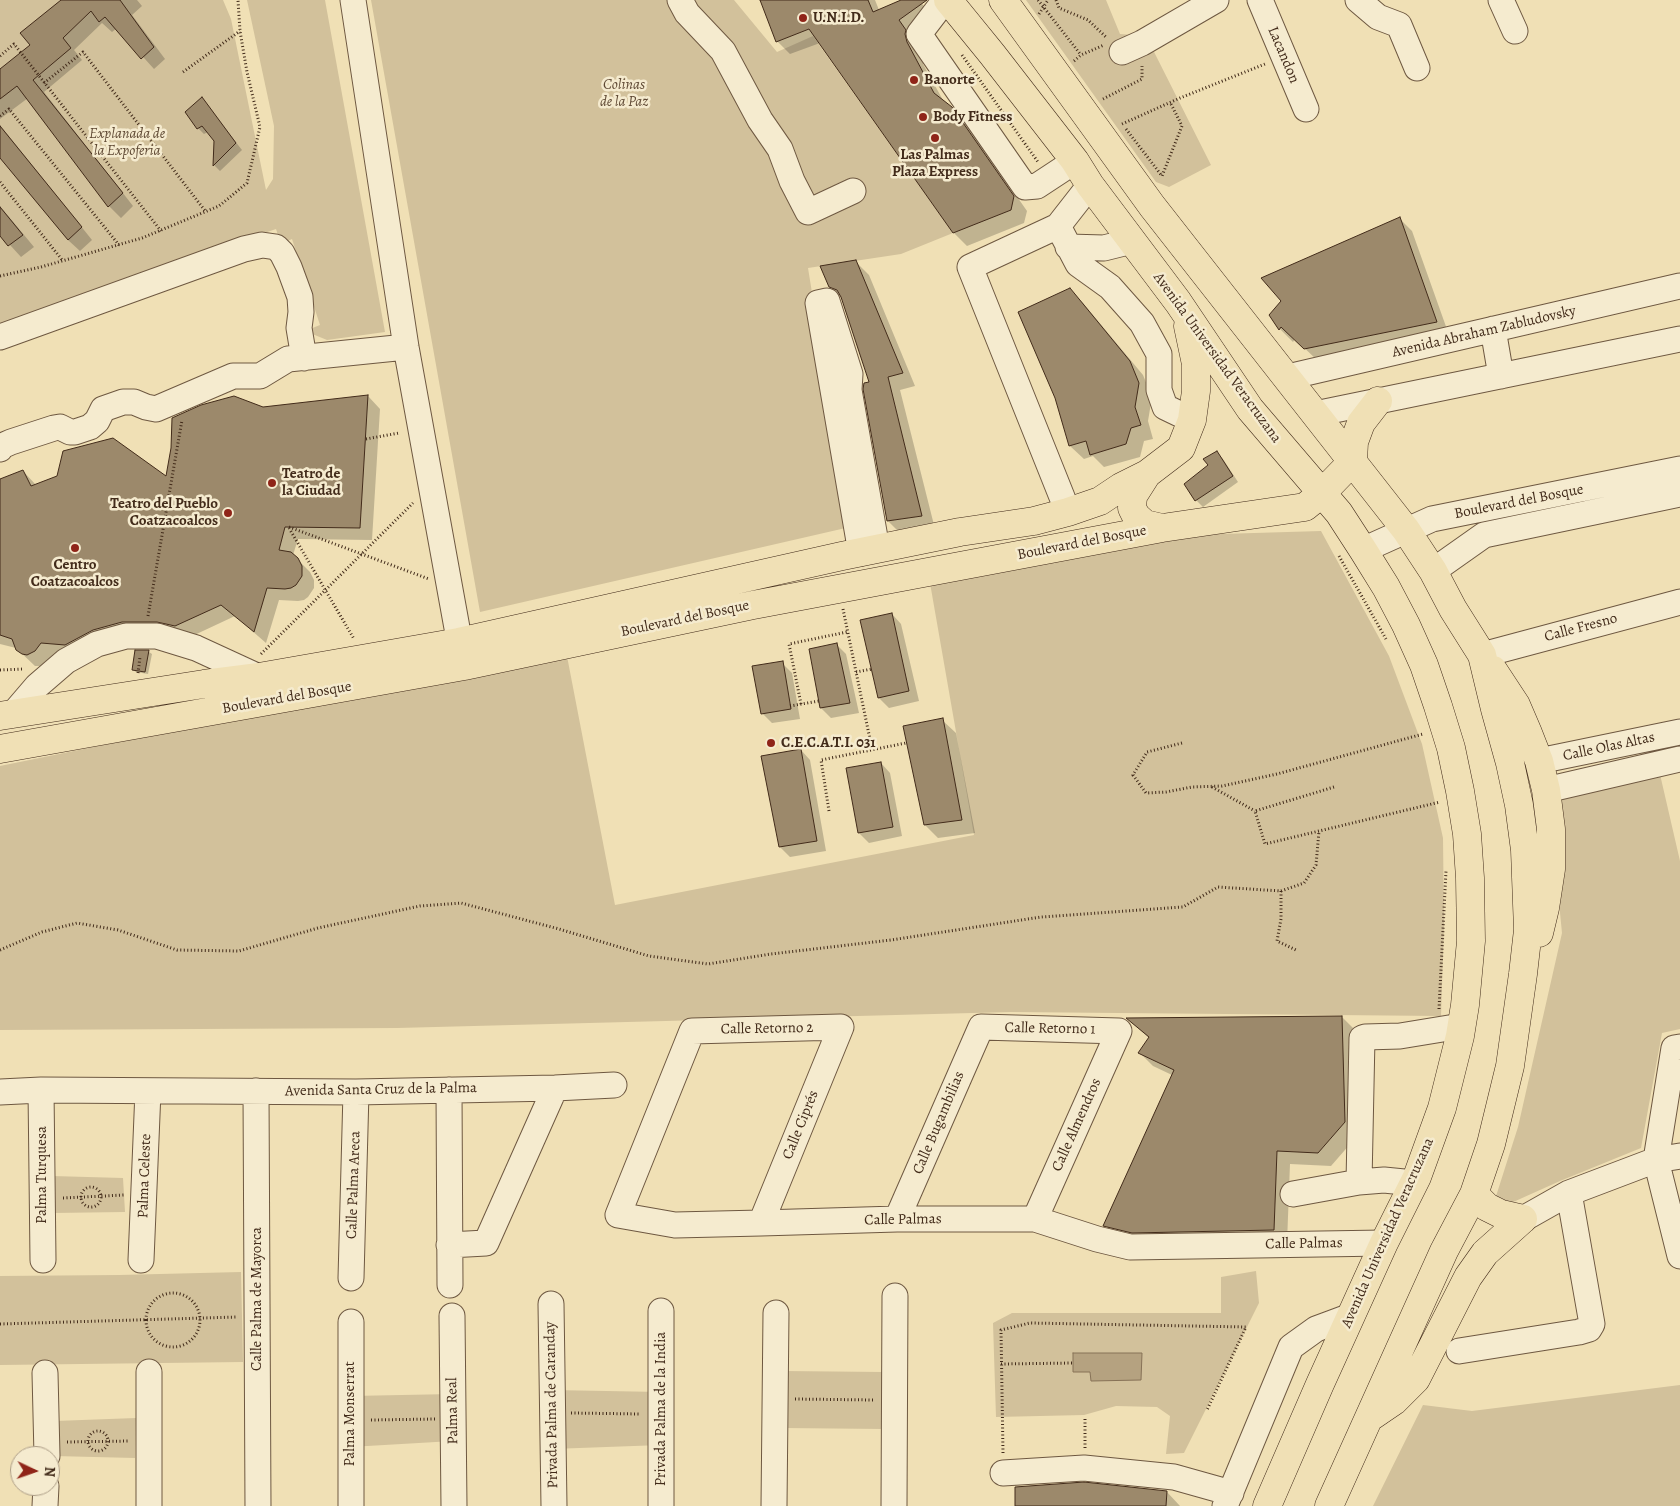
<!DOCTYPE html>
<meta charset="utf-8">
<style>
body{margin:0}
#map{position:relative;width:1680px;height:1506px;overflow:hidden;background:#f0e0b5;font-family:Alegreya,serif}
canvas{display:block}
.north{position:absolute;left:10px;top:1446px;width:50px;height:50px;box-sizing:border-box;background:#f5ebcf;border:1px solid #ad9e87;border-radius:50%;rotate:93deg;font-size:14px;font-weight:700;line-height:20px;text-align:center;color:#422b1a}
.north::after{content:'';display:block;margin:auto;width:18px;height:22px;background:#8f2418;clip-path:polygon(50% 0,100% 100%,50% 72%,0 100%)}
</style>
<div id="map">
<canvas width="1680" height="1506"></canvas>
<div class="north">N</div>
</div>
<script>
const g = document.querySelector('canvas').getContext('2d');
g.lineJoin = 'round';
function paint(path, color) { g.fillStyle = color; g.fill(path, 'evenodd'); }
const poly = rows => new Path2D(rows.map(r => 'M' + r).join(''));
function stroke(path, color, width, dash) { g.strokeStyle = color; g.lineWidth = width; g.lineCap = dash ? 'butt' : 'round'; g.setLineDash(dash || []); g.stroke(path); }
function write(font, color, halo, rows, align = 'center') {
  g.font = font + ' Alegreya,serif'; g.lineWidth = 5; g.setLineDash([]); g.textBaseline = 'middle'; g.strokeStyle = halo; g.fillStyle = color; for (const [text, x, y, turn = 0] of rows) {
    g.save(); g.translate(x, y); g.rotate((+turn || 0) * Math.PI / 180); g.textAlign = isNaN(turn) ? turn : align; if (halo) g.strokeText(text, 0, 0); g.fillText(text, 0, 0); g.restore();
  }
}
paint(poly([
 [0,0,223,0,231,19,266,190,273,179,274,126,247,0,325,0,385,332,327,340,305,331,320,325,292,239,281,244,276,229,0,324],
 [371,0,734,0,777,52,813,36,953,233,901,254,808,268,850,527,480,612],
 [1026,0,1106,0,1120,34,1146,36,1211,165,1169,187,1156,182],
 [1321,531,1389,656,1422,744,1443,838,1444,925,1441,1016,1011,1012,397,1028,0,1030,0,766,566,651,615,905,974,835,930,583,1187,535],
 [1659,770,1680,861,1680,1029,1662,1033,1641,1148,1560,1181,1491,1212,1518,1127,1562,933,1548,791],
 [52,1176,123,1178,125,1212,53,1213],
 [1256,1271,1259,1303,1184,1453,1166,1454,1170,1416,1157,1407,1116,1406,1084,1415,996,1417,993,1323,1012,1313,1221,1313,1221,1277],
 [241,1272,243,1362,0,1365,0,1276,119,1275],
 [783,1371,883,1372,883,1429,783,1428],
 [1680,1385,1680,1506,1373,1506,1423,1405,1472,1411],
 [551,1390,661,1392,661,1445,552,1449],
 [453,1394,453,1441,350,1447,351,1396],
 [136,1418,135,1458,54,1456,55,1421]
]), '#d2c19b');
const water = poly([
 [1073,1353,1142,1353,1141,1380,1091,1381,1090,1372,1073,1372,1073,1353]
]);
paint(water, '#b5a280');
stroke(water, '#877257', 1);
paint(poly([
 [63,0,137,0,142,6,132,15,165,59,154,69,117,28,112,32,102,23,74,50,82,60,44,92,133,206,121,218,109,206,28,98,0,119,0,71,31,45],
 [761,0,875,0,879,10,904,0,918,0,927,9,923,64,944,102,965,122,1027,211,1024,223,967,246,954,233,820,43,790,54,777,41],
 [202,99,242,150,220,171,214,165,215,141,208,132,204,134,198,128],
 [0,125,92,240,80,251,68,240,0,156],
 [0,206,34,247,21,257,0,234],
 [1399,218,1412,231,1449,335,1319,362,1295,339,1293,342,1280,329,1270,315],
 [856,262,869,275,915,386,900,390,935,529,901,534,888,521,870,383,843,300,830,286],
 [1070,290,1083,303,1143,375,1152,397,1148,421,1153,439,1144,441,1140,457,1104,467,1093,456,1084,459,1070,446,1057,397],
 [368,396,380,409,372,540,298,539,293,555,310,572,314,580,314,588,308,597,304,600,298,601,279,600,266,643,235,616,188,638,78,657,54,655,48,663,42,666,35,666,16,648,0,644,0,481,23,471,36,485,167,478,263,408],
 [1216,452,1223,459,1238,482,1203,507,1196,500,1186,484,1209,465],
 [892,614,901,624,919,701,889,708,879,698,862,621],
 [836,644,846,654,859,713,831,718,821,708,810,650],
 [136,652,149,652,152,654,148,674,136,672,133,670],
 [782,663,792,673,800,719,772,723,762,713],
 [942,720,956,733,975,833,938,838,925,825],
 [801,750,810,760,826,851,790,857,780,847],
 [881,763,890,773,902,836,869,843,859,833],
 [1342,1017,1355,1030,1358,1135,1331,1166,1290,1164,1287,1243,1118,1239,1105,1225,1172,1075,1153,1066,1140,1053,1150,1039,1129,1020],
 [1167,1492,1180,1506,1016,1506]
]), '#0003');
const building = poly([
 [61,0,120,0,154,47,141,59,105,17,99,22,91,11,63,38,71,48,33,80,123,193,108,207,17,86,0,99,0,69,30,45,20,33,61,0],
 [760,0,868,0,873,12,901,0,927,0,899,20,906,30,905,34,907,42,934,93,952,107,1014,196,1011,210,953,233,809,29,776,42,760,0],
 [202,97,236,143,213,166,214,141,202,126,197,129,185,112,202,97],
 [0,126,82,227,68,240,0,158,0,126],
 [0,207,23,235,8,246,0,236,0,207],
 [1400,217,1437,322,1304,349,1281,327,1279,330,1269,315,1281,301,1261,278,1400,217],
 [856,260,903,373,888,377,922,516,887,521,863,389,864,383,869,382,841,297,837,290,829,287,820,266,856,260],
 [1070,288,1130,361,1139,383,1135,407,1141,425,1131,428,1126,444,1090,455,1086,441,1069,446,1055,398,1018,312,1070,288],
 [368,395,360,528,285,527,279,550,291,552,298,558,302,566,302,576,296,585,291,588,285,589,267,588,254,632,221,605,175,626,157,622,122,622,93,630,65,645,41,643,35,651,27,655,22,654,16,650,12,639,0,635,0,479,23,470,31,486,57,476,63,451,113,438,166,476,171,448,172,418,201,405,234,396,263,407,368,395],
 [1217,451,1233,476,1195,501,1184,484,1208,465,1203,459,1217,451],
 [892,613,909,691,878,698,860,620,892,613],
 [837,643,850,703,820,708,809,649,837,643],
 [135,650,149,650,145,672,132,670,135,650],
 [783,661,791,709,761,714,752,666,783,661],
 [943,718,962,820,924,825,903,726,943,718],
 [801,749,817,841,779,847,761,756,801,749],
 [881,762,893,827,858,833,846,768,881,762],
 [1342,1016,1345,1122,1318,1153,1277,1151,1274,1230,1132,1233,1103,1226,1174,1070,1138,1053,1149,1037,1126,1018,1342,1016],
 [1084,1482,1167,1491,1166,1506,1015,1506,1015,1487,1084,1482]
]);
paint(building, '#9c896b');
stroke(building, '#422b1a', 1);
const minor = poly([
 [353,0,406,347,463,661],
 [680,0,687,13,723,51,760,120,780,149,792,181,808,212,853,191],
 [945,0,919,34,1025,187,1037,186,1075,161],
 [1260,0,1306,109],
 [1358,0,1378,17,1399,25,1417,68],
 [1501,0,1515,31],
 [1122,52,1142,43,1216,0],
 [1058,226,1078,264,1110,287,1142,323,1159,354,1159,390,1165,407,1192,420],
 [1068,247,1104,248,1132,241],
 [1493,329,1501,376],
 [0,337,244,249,262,245,276,247,282,253,289,267,300,297,301,312,299,328,304,358],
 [1288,377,1680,286],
 [1315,414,1680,339],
 [0,449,2,446,11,442,54,428,60,427,70,432,75,432,90,427,97,421,103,409,123,402,134,402,146,407,156,409,233,376,260,376,288,359,406,347],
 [1068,512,970,267,1058,226,1090,185],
 [1363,550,1432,519,1680,469],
 [861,553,818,303,827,301,850,374,849,390,877,549],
 [1433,571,1484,535,1680,494],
 [1482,655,1680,602],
 [13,714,37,686,66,661,97,644,126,636,157,636,196,648,259,677],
 [1539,761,1680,732],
 [1546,790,1680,759],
 [1680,1047,1674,1048,1656,1160,1680,1256],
 [41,1090,43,1260],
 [449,1090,450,1285],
 [256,1091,258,1506],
 [0,1092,41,1090,356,1092,555,1088,614,1085],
 [1359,1182,1362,1038,1365,1037,1400,1036,1461,1026],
 [1293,1194,1359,1182,1384,1180,1414,1183],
 [897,1219,981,1027,1119,1031,1035,1219],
 [1523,1219,1569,1193,1656,1160,1680,1156],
 [761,1223,841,1027,692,1031,618,1215,675,1225,761,1223,897,1219,1035,1219,1097,1239,1130,1247,1384,1243],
 [449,1245,486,1243,555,1088],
 [141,1260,148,1091],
 [351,1278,356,1092],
 [551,1304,554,1506],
 [661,1311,661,1506],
 [452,1316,454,1506],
 [1459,1351,1579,1332,1589,1329,1592,1324,1569,1193],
 [149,1372,149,1506],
 [45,1373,47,1456],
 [1003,1473,1084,1468,1174,1477,1231,1493],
 [45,1506,46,1486],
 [351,1506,351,1322],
 [774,1506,776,1313],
 [894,1506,895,1296],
 [1225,1506,1291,1347,1316,1329,1351,1316]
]);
const major = poly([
 [948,0,992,54,1075,161,1090,185,1178,302,1250,409,1339,513,1363,550,1386,587,1406,625,1424,665,1438,706,1451,748,1460,791,1467,834,1470,878,1471,941,1465,1005,1460,1036,1442,1108,1417,1177,1384,1243,1320,1384,1267,1506],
 [1003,0,1152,206,1406,530,1433,571,1453,609,1482,655,1495,709,1510,763,1519,805,1525,850,1528,930,1523,974,1510,1066,1491,1144,1474,1194,1444,1251,1329,1506],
 [1147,474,1133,496,1132,508,1136,516,1145,524,1162,528],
 [1493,670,1516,705,1528,733,1539,761,1546,790,1551,829,1551,869,1545,908,1539,933],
 [0,716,204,684,259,677,459,642,842,556,960,532,1034,521,1068,512,1100,501,1121,487,1147,474,1181,448,1192,420,1196,391,1196,364,1188,326],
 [0,749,464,666,753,605,1162,528,1305,507,1321,494,1353,461,1354,442,1361,423,1378,401],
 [1474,1194,1487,1207,1501,1214,1523,1219],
 [1372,1416,1394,1401,1416,1379,1468,1277,1485,1253,1523,1219]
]);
stroke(minor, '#6e5841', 27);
stroke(major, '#422b1a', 29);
stroke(poly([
 [1038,0,1081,55],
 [1056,0,1059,8,1088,20,1107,38],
 [1039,14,1048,0],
 [962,55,1038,162],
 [0,56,14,44,161,231],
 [1074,61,1081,55,1104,45],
 [183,72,240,31],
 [44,83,83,52,206,212],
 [1103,99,1142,79,1142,66],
 [0,116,9,109,119,245],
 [1122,124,1180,98,1265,64],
 [1126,129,1162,176,1182,126,1170,102],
 [0,182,63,261],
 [0,276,41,267,142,238,219,206,247,183,260,127,247,72,240,31,238,0],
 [366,439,399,433],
 [289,527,429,579],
 [289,528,354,639],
 [1339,556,1386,639],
 [843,609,872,749],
 [148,616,182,420],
 [261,654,413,503],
 [0,670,24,669],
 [856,672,872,669],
 [138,673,140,657],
 [801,704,789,644,847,632],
 [790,706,819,701],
 [1182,743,1147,752,1133,775,1146,793,1166,792,1192,787,1222,786,1277,774,1423,734],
 [1212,787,1255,811],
 [1334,787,1255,811,1265,844,1440,802],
 [829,811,821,760,906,743],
 [1281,891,1281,919,1277,941,1296,950],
 [0,950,42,932,77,923,118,930,177,950,239,951,318,928,420,906,461,903,559,929,649,956,708,964,771,954,891,940,1041,917,1183,907,1218,887,1281,891,1304,883,1316,865,1319,831],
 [1439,1009,1446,871],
 '81 1197a10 10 0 1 1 20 0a10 10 0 1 1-20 0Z',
 [63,1198,124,1195],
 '146 1320a27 27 0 1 1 54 0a27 27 0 1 1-54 0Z',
 [0,1324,237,1317],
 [1001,1364,1074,1363],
 [795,1399,874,1400],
 [571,1413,640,1414],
 [371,1420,435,1419],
 '88 1441a10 10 0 1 1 20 0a10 10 0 1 1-20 0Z',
 [67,1442,129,1441],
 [1085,1448,1085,1419],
 [1003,1453,1001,1330,1030,1323,1246,1327,1207,1410]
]), '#422b1a', 3, [1, 2.5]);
stroke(minor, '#f5ebcf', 25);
stroke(major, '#f0e0b5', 28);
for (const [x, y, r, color] of [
 [803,18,5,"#8f2418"],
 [914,80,5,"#8f2418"],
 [923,117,5,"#8f2418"],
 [935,138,5,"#8f2418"],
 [272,483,5,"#8f2418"],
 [228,513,5,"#8f2418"],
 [75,548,5,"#8f2418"],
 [771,743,5,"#8f2418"]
]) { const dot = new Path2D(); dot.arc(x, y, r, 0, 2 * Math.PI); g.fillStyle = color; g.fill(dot); stroke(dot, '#f5ebcf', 2); }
write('bold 15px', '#422b1a', '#f5ebcf', [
 ["U.N.I.D.",813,18],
 ["Banorte",924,80],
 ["Body Fitness",933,117],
 ["Las Palmas",935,155,"center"],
 ["Plaza Express",935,172,"center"],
 ["Teatro de",282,474],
 ["la Ciudad",282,491],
 ["Teatro del Pueblo",218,504,"right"],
 ["Coatzacoalcos",218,521,"right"],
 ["Centro",75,565,"center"],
 ["Coatzacoalcos",75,582,"center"],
 ["C.E.C.A.T.I. 031",781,743]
], 'left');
write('15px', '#422b1a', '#f5ebcf', [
 ["Lacandon",1283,55,67],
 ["Avenida Abraham Zabludovsky",1484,332,-13],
 ["Avenida Universidad Veracruzana",1217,358,54],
 ["Boulevard del Bosque",1519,502,-11],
 ["Boulevard del Bosque",1082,543,-11],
 ["Boulevard del Bosque",685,619,-12],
 ["Calle Fresno",1581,628,-15],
 ["Boulevard del Bosque",287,698,-10],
 ["Calle Olas Altas",1609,747,-12],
 ["Calle Retorno 2",767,1029,-1],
 ["Calle Retorno 1",1050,1029,1],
 ["Avenida Santa Cruz de la Palma",381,1090,-1],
 ["Calle Bugambilias",939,1123,-67],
 ["Calle Ciprés",801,1125,-68],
 ["Calle Almendros",1077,1125,-66],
 ["Palma Turquesa",42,1175,-90],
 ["Palma Celeste",145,1176,-88],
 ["Calle Palma Areca",354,1185,-88],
 ["Calle Palmas",903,1220,-1],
 ["Avenida Universidad Veracruzana",1388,1233,-66],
 ["Calle Palmas",1304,1244,-1],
 ["Calle Palma de Mayorca",257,1299,-90],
 ["Privada Palma de Caranday",552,1405,-91],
 ["Privada Palma de la India",661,1409,-90],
 ["Palma Real",453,1411,-91],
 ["Palma Monserrat",350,1414,-90]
]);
write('italic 15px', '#5f4934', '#f5ebcf', [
 ["Colinas",624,85],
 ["de la Paz",624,102],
 ["Explanada de",127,134],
 ["la Expoferia",127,151]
]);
</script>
